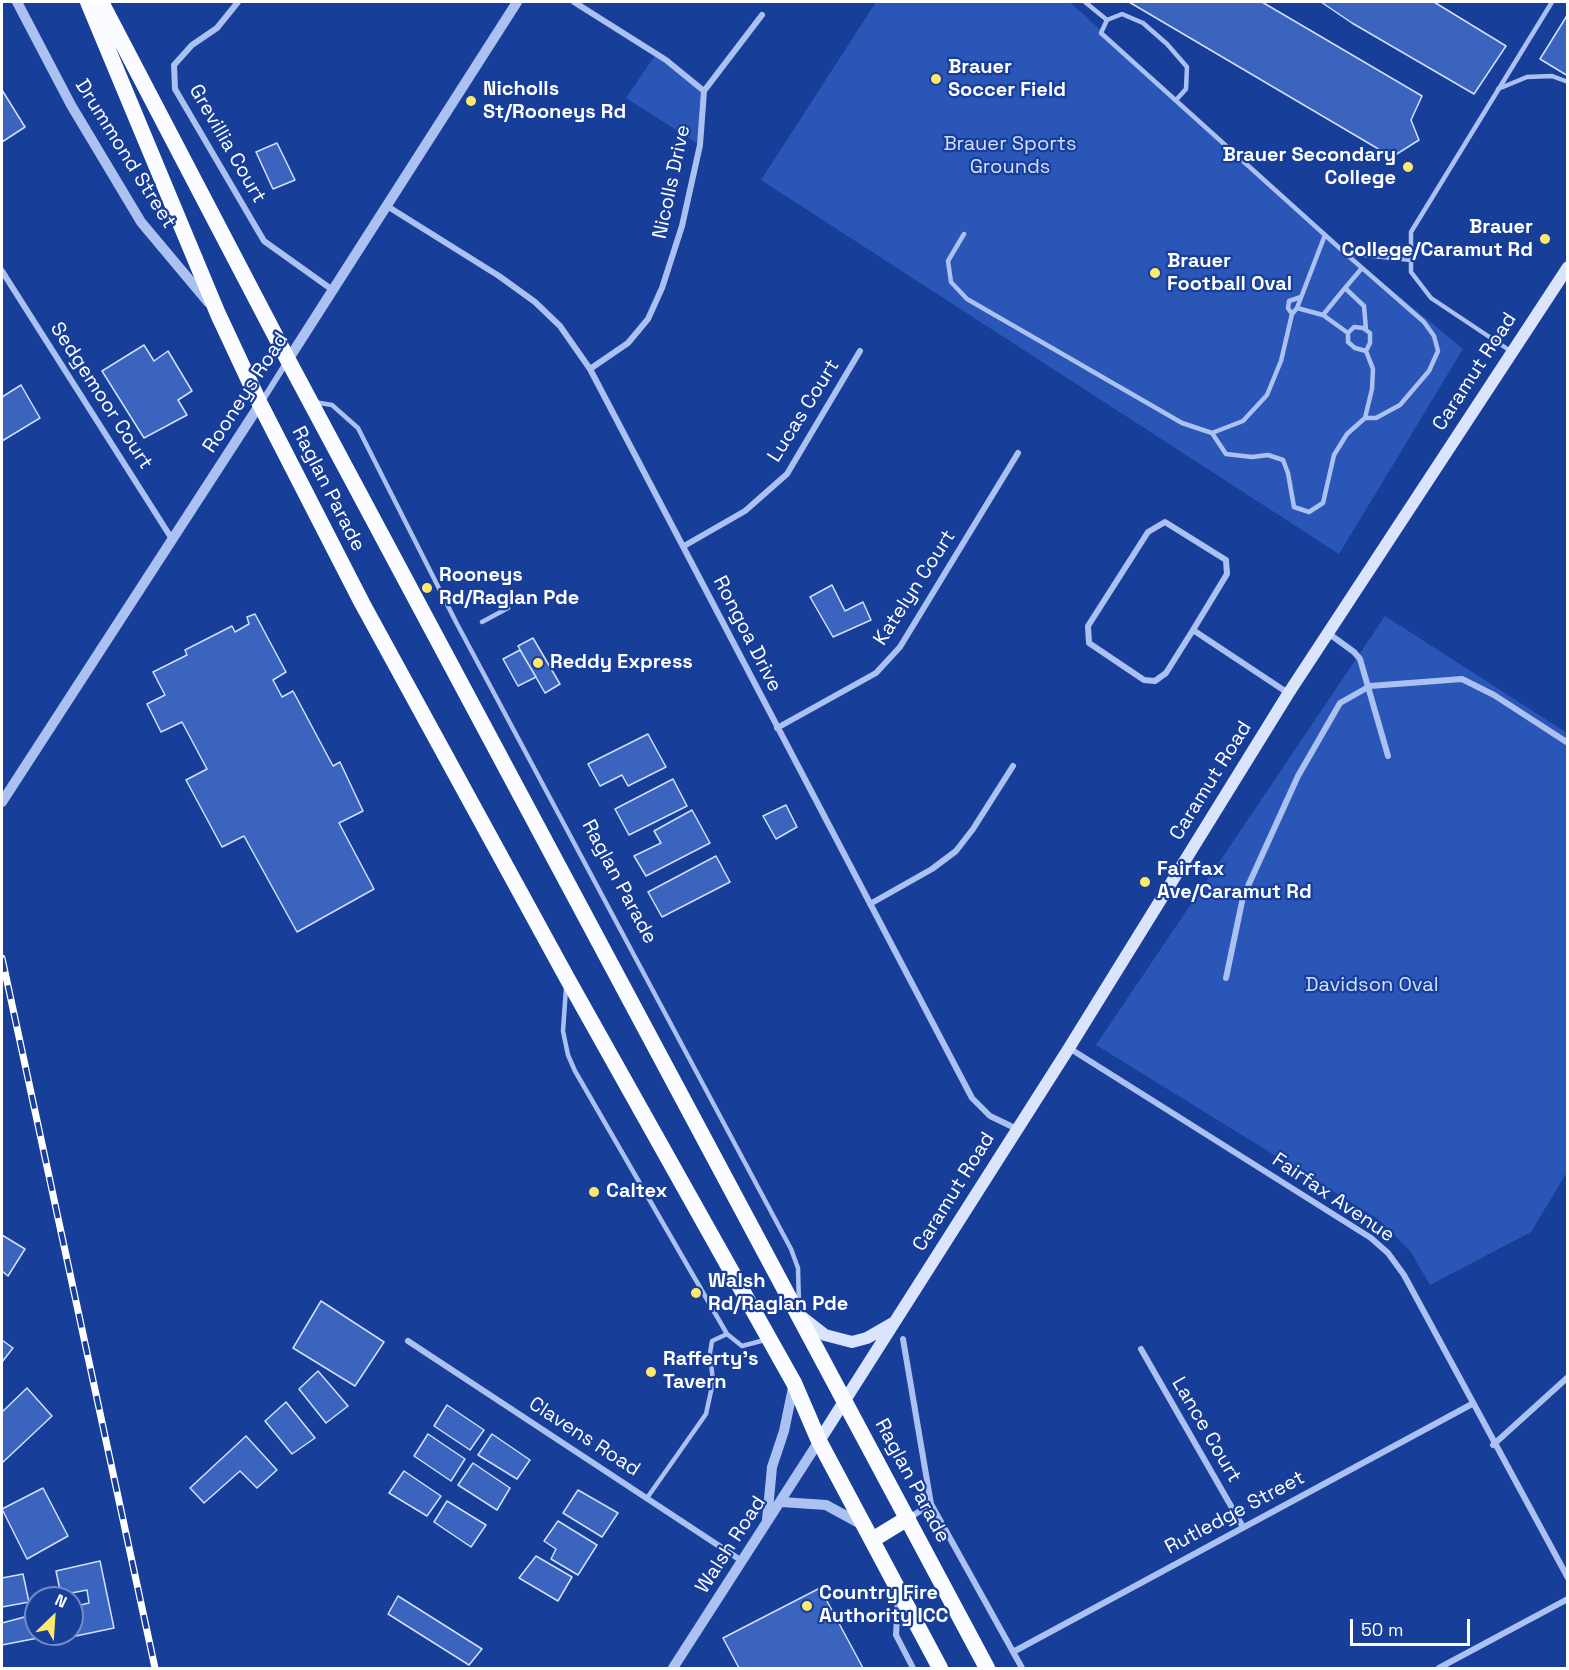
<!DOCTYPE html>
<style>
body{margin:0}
#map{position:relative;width:1569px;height:1670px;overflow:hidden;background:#173e99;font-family:"Space Grotesk",sans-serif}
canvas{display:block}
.frame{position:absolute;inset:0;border:3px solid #fff;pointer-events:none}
.north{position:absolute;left:24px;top:1586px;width:60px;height:60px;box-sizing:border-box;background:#173e99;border:2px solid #748bc2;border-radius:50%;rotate:25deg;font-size:16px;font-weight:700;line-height:24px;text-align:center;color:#fff}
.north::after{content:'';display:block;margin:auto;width:21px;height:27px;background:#ffe96c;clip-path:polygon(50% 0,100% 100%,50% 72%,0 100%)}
.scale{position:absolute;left:1350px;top:1619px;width:120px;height:27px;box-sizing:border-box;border:3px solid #fff;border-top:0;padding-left:8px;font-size:18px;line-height:21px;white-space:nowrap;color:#fff;-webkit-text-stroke:4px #173e99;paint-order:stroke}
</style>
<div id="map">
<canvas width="1569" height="1670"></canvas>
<div class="frame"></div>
<div class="north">N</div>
<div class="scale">50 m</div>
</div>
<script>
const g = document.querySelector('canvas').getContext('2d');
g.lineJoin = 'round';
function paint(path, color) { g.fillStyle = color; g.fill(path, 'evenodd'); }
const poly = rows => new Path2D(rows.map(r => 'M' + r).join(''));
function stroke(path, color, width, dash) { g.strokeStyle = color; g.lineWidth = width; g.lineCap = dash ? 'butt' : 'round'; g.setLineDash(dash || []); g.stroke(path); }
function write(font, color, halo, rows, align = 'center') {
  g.font = font + ' "Space Grotesk",sans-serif'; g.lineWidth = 4.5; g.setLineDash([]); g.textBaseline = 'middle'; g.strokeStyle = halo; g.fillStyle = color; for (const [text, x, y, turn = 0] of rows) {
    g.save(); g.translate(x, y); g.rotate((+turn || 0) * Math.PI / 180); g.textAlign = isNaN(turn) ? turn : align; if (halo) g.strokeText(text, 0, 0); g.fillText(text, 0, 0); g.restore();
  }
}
paint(poly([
 [876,2,1070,2,1325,235,1463,349,1339,554,761,180],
 [656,54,704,91,700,145,626,98],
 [1385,616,1567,733,1567,1172,1531,1232,1430,1285,1411,1252,1378,1219,1096,1045]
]), '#2a56b7');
const building = poly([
 [1129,2,1262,2,1422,96,1411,120,1419,140,1392,157,1129,2],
 [1321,2,1434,2,1506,46,1474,94,1352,23,1321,2],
 [1568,14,1568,76,1540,59,1568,14],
 [2,90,25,127,2,142,2,90],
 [277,143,295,180,273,189,256,152,277,143],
 [144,345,154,361,168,351,192,391,178,400,187,415,144,438,102,371,144,345],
 [21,385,40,418,2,441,2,397,21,385],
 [832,585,845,611,863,602,871,620,833,637,810,597,832,585],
 [255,614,286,672,273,680,282,697,293,691,333,766,340,762,363,811,339,823,374,889,297,932,244,836,222,847,186,780,207,769,182,722,161,732,147,704,165,695,153,672,187,655,185,650,232,626,235,632,249,624,247,617,255,614],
 [533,638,560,684,545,693,518,646,533,638],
 [520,650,536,677,518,686,503,659,520,650],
 [648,734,666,767,628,786,622,775,600,786,588,764,648,734],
 [673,779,687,806,629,835,615,809,673,779],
 [786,805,797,827,776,839,763,816,786,805],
 [692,810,710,843,646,876,634,856,661,843,654,831,692,810],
 [716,856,730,882,662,917,648,892,716,856],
 [2,1235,25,1249,8,1276,2,1271,2,1235],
 [321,1301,384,1342,355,1386,293,1348,321,1301],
 [2,1340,13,1348,2,1362,2,1340],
 [318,1371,348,1406,326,1423,299,1389,318,1371],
 [27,1388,52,1416,2,1463,2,1412,27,1388],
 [286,1402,315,1438,292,1454,265,1421,286,1402],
 [447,1405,484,1430,470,1450,434,1426,447,1405],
 [428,1434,465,1459,451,1481,414,1456,428,1434],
 [492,1434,530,1460,517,1479,478,1455,492,1434],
 [246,1436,277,1470,257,1488,240,1471,204,1503,190,1488,246,1436],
 [473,1463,510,1488,497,1510,458,1485,473,1463],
 [404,1471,441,1496,427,1516,389,1493,404,1471],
 [43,1488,68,1536,27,1559,2,1509,43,1488],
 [578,1490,618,1513,602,1537,563,1513,578,1490],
 [447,1501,486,1525,471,1547,434,1522,447,1501],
 [558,1521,597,1545,578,1575,551,1559,556,1549,544,1541,558,1521],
 [536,1556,572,1577,558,1601,519,1578,536,1556],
 [100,1561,114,1628,71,1637,72,1607,89,1603,87,1590,61,1595,56,1571,100,1561],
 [23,1574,29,1602,2,1607,2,1578,23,1574],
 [820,1588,863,1668,739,1668,723,1638,820,1588],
 [398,1596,482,1649,469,1665,388,1614,398,1596],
 [32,1615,38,1638,2,1645,2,1623,32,1615]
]);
paint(building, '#3b64be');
stroke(building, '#d3e0fc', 1.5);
stroke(poly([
 [1085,2,1107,20],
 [1498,89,1527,77,1552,76,1568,82],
 [1176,100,1186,89,1187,67,1167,44,1143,23,1122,14,1107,20,1101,33,1345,253,1411,260],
 [964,234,948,261,951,282,967,299,1182,423,1212,433,1243,421,1267,395,1281,361,1292,314],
 [1325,235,1297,308,1323,315,1345,288],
 [1345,253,1424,322,1434,336,1438,351,1429,371,1400,405,1376,418,1365,418,1372,389,1373,369,1366,351,1370,343,1370,333,1363,328,1354,327,1348,333,1348,342,1355,348,1366,351],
 [1362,268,1345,288,1364,306,1366,330],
 [1297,308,1292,314,1288,308,1289,301,1301,297],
 [1323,315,1348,333],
 [1512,352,1431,298,1411,272,1411,232,1552,2],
 [314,402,332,405,358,428,456,622,791,1249,798,1268,799,1305],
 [1212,433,1226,454,1252,457,1268,455,1283,460,1288,473,1294,507,1309,512,1323,503,1334,455,1347,434,1365,418],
 [482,622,508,608],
 [566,988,563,1031,568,1055,575,1071,727,1334,742,1346,765,1340],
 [647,1498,706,1414,713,1382,710,1353,712,1341,727,1334]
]), '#abc1f2', 4.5);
stroke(poly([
 [238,2,217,28,192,45,174,65,175,89,264,241,334,291],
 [574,2,666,60,704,91,700,145,682,226,662,288,648,319,628,343,590,369],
 [704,91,762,15],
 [387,206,499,276,535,302,560,326,590,369,972,1098,990,1116,1017,1129],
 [2,271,172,539],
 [261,403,286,363],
 [684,546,745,511,787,474,860,351],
 [1193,630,1227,574,1226,560,1165,522,1148,532,1088,626,1089,643,1144,680,1155,681,1166,673,1193,630,1288,693],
 [1328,633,1354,652,1360,659,1388,756],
 [777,728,876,673,900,647,1018,453],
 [870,904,932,869,956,851,973,829,1013,766],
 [1226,978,1243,897,1298,776,1340,703,1370,686,1462,679,1494,695,1568,743],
 [1069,1048,1371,1238,1388,1253,1404,1275,1568,1578],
 [903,1339,931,1504,1022,1668],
 [408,1341,742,1561],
 [1141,1349,1243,1527],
 [1493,1445,1568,1377],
 [909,1518,931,1504],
 [898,1598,896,1635,913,1668],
 [1013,1652,1472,1404],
 [1439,1668,1568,1599]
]), '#abc1f2', 6);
stroke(poly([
 [17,2,71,105,141,222,208,302],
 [288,360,517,2],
 [2,802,260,404],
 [781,1502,826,1505,859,1523],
 [767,1520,772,1467,784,1431,794,1383],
 [673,1668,819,1441]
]), '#abc1f2', 10);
stroke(poly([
 [802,1317,825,1335,852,1342,867,1338,893,1323],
 [819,1441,1069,1048,1288,694,1568,267]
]), '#dae4fc', 12);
stroke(poly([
 [88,2,218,314,260,404,362,603,567,978,794,1383,819,1441,940,1668],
 [101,2,288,360,987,1668],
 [872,1540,908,1518]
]), '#fafcff', 16);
const rail = poly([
 [2,958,155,1668]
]);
stroke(rail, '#fff', 7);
stroke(rail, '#173e99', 4.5, [14]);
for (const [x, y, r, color] of [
 [936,79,6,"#ffe96c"],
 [471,101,6,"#ffe96c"],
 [1408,167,6,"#ffe96c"],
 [1545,239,6,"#ffe96c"],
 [1155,273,6,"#ffe96c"],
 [427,588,6,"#ffe96c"],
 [538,663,6,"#ffe96c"],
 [1145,882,6,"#ffe96c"],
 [594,1192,6,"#ffe96c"],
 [696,1293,6,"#ffe96c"],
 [651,1372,6,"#ffe96c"],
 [807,1606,6,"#ffe96c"]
]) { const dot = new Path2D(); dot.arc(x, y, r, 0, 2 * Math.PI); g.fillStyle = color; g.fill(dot); stroke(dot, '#173e99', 2); }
write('bold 20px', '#fff', '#173e99', [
 ["Brauer",948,68],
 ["Soccer Field",948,91],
 ["Nicholls",483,90],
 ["St/Rooneys Rd",483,113],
 ["Brauer Secondary",1396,156,"right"],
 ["College",1396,179,"right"],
 ["Brauer",1533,228,"right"],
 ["College/Caramut Rd",1533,251,"right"],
 ["Brauer",1167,262],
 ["Football Oval",1167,285],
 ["Rooneys",439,576],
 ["Rd/Raglan Pde",439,599],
 ["Reddy Express",550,663],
 ["Fairfax",1157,870],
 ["Ave/Caramut Rd",1157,893],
 ["Caltex",606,1192],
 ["Walsh",708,1282],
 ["Rd/Raglan Pde",708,1305],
 ["Rafferty's",663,1360],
 ["Tavern",663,1383],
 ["Country Fire",819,1594],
 ["Authority ICC",819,1617]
], 'left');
write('20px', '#fff', '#173e99', [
 ["Grevillia Court",227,144,60],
 ["Drummond Street",125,154,58],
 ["Nicolls Drive",672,182,-78],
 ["Caramut Road",1475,372,-57],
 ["Rooneys Road",246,393,-57],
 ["Sedgemoor Court",101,396,57],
 ["Lucas Court",804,411,-58],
 ["Raglan Parade",328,489,63],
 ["Katelyn Court",915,588,-57],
 ["Rongoa Drive",747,634,63],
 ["Caramut Road",1211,781,-58],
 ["Raglan Parade",619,882,62],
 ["Caramut Road",954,1192,-58],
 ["Fairfax Avenue",1333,1198,34],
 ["Lance Court",1206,1430,60],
 ["Clavens Road",584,1437,33],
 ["Raglan Parade",912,1481,62],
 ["Rutledge Street",1235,1513,-28],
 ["Walsh Road",731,1545,-57]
]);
write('20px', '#d3e0fc', '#173e99', [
 ["Brauer Sports",1010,145],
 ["Grounds",1010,168],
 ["Davidson Oval",1372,986]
]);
</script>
